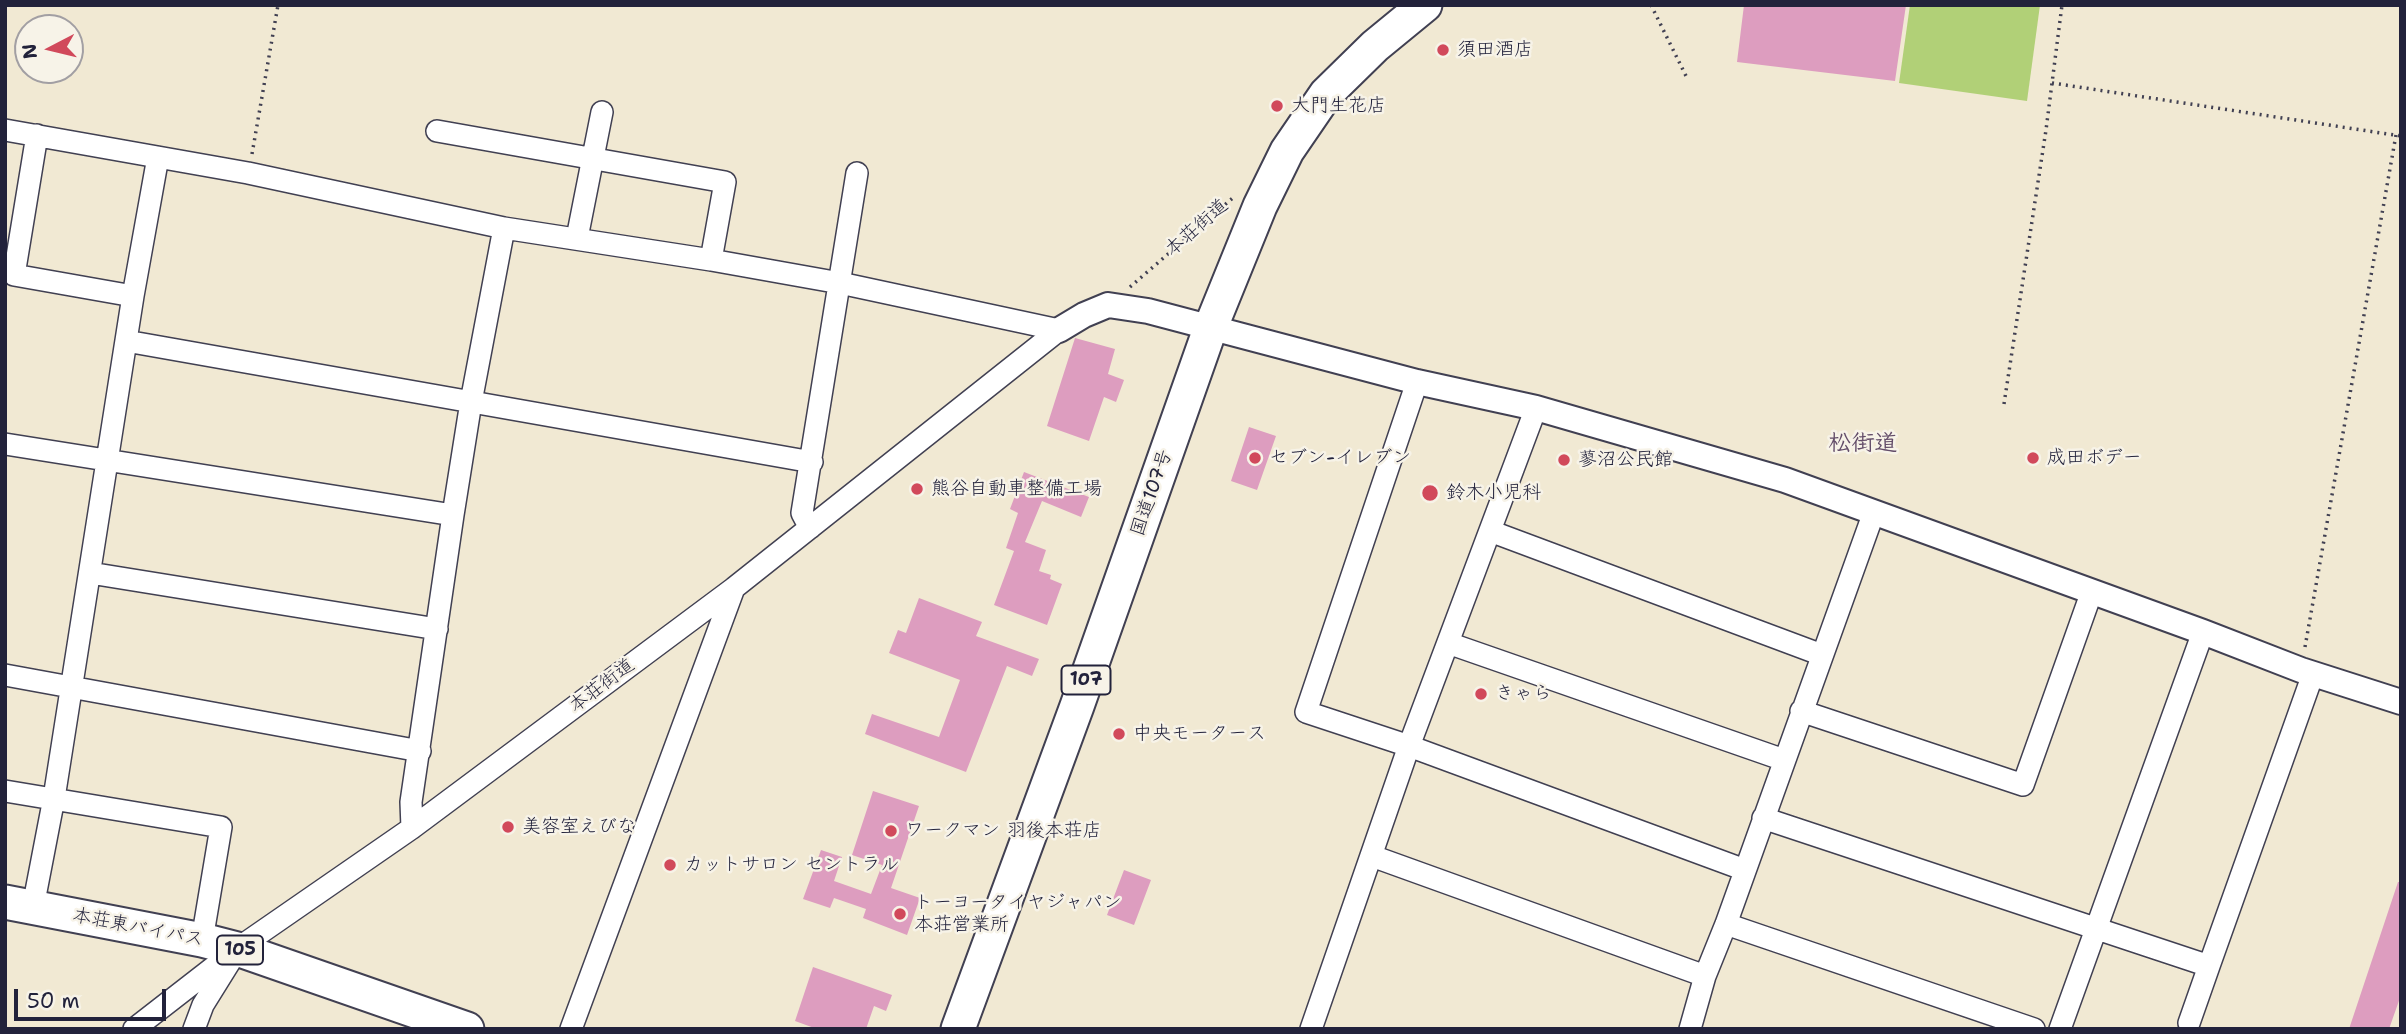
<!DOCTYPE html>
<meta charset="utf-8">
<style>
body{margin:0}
#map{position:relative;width:2406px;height:1034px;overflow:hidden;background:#f1e9d3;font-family:"Shantell Sans",sans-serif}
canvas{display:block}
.frame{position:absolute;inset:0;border:7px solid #22223b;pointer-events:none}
.north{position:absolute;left:14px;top:14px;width:70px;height:70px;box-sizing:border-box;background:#f7f3e8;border:2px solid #a29fa3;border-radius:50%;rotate:263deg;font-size:19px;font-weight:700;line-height:28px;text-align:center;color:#22223b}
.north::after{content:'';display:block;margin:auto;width:24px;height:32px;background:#d1495b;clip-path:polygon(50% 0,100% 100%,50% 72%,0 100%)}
.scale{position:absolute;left:14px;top:989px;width:152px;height:32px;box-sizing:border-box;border:4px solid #22223b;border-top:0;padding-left:9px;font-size:21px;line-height:24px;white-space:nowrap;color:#22223b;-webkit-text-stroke:5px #f7f3e8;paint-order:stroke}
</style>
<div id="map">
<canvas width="2406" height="1034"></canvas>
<div class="frame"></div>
<div class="north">N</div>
<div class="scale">50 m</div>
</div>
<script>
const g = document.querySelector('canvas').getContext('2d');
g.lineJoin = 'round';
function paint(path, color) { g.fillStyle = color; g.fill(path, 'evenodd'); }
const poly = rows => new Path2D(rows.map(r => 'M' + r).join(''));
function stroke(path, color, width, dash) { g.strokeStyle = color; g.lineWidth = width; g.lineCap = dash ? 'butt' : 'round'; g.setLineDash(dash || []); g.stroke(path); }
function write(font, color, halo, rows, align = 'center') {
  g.font = font + ' "Shantell Sans","Klee One",sans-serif'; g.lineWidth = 5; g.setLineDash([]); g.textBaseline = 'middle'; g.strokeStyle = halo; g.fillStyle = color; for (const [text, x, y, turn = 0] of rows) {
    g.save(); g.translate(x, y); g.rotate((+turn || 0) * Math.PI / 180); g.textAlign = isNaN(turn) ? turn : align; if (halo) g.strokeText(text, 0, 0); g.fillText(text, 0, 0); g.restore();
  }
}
paint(poly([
 [1910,5,2040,5,2027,101,1899,83]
]), '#b1d077');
paint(poly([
 [1744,5,1906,5,1895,81,1737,62],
 [1075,338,1115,349,1108,374,1124,380,1116,402,1104,397,1089,441,1047,426],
 [1249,427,1276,436,1257,490,1231,481],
 [1024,472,1089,497,1081,517,1042,501,1025,542,1046,550,1039,571,1051,575,1050,579,1062,584,1047,625,994,605,1014,551,1006,548,1018,513,1010,509],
 [919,598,982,622,976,636,1039,659,1032,676,1007,666,966,772,865,734,872,714,939,737,960,680,889,653,898,630,906,633],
 [873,791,919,806,891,888,920,898,907,935,863,918,866,909,834,898,830,908,803,899,821,850,842,857,834,881,871,894,882,865,852,855],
 [1124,870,1151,880,1134,925,1107,915],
 [2398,882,2401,882,2401,995,2389,1029,2349,1029],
 [813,967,892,995,886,1011,874,1006,866,1029,817,1029,795,1021]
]), '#dd9dbf');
const minor = poly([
 [5,130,248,173,504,228,711,260,840,283,1059,330],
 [437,131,725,182,711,260],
 [37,135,14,275,133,296],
 [577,238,602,112],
 [126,341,812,462],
 [1417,382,1306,712,1409,746,1745,870],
 [5,444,453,515],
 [810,528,802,513,857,173],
 [1490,531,1822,655],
 [90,573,437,629],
 [1448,643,1784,760],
 [5,675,420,751],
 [1801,711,2023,785,2092,591],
 [5,791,221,827,202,940],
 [1763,818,2209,966,2313,674],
 [412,828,411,802,453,515,471,402,504,228],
 [1372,856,1705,976],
 [33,907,54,798,133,296,158,157],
 [1726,924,2034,1029],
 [2189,1023,2209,966],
 [134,1029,237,949,412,828,734,588,1059,330],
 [194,1029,203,1005,231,960],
 [571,1029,734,588],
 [1311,1029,1409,746,1536,408],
 [1690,1029,1705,976,1726,924,1874,512],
 [2060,1029,2203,632]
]);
const tertiary = poly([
 [1059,330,1084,315,1108,305,1148,311,1417,382,1536,408,1785,480,2203,632,2301,670,2401,702]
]);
const trunk = poly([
 [5,902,202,940,237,949,467,1029],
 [958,1029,1077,706,1210,329,1260,206,1287,151,1326,94,1375,46,1425,5]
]);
stroke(minor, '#414052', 24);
stroke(tertiary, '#414052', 28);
stroke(trunk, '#414052', 37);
stroke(poly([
 [1651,5,1687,78],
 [2052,83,2401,136],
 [252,154,278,5],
 [1130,287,1235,196],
 [2004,404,2046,130,2062,5],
 [2305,647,2396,135]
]), '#414052', 3.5, [2, 5]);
stroke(minor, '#fff', 21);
stroke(tertiary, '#fff', 24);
stroke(trunk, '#fff', 33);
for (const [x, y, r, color] of [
 [1443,50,7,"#d1495b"],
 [1277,106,7,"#d1495b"],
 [1255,458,7,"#d1495b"],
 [2033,458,7,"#d1495b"],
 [1564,460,7,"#d1495b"],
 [917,489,7,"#d1495b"],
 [1430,493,9,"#d1495b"],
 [1481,694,7,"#d1495b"],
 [1119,734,7,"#d1495b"],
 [508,827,7,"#d1495b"],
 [891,831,7,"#d1495b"],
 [670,865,7,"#d1495b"],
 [900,914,7,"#d1495b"]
]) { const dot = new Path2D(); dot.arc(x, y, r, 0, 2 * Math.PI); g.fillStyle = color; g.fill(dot); stroke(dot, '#f7f3e8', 2.5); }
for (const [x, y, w] of [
 [1086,680,49],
 [240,950,46]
]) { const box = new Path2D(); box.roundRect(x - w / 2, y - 14.5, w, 29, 5); g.fillStyle = '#f7f3e8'; g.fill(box); stroke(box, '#22223b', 2); }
write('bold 18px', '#22223b', null, [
 ["107",1086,680],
 ["105",240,950]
]);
write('19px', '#22223b', '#f7f3e8', [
 ["須田酒店",1457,50],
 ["大門生花店",1291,106],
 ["セブン-イレブン",1269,458],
 ["成田ボデー",2047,458],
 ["蓼沼公民館",1578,460],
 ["熊谷自動車整備工場",931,489],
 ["鈴木小児科",1446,493],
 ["きゃら",1495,694],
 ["中央モータース",1133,734],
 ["美容室えびな",522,827],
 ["ワークマン 羽後本荘店",905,831],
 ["カットサロン セントラル",684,865],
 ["トーヨータイヤジャパン",914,903],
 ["本荘営業所",914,925]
], 'left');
write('19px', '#22223b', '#f7f3e8', [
 ["本荘街道",1197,228,-41],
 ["国道107号",1152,493,-71],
 ["本荘街道",602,686,-37],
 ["本荘東バイパス",138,928,11]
]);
write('bold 23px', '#634d69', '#f7f3e8', [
 ["松街道",1863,444]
]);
</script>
